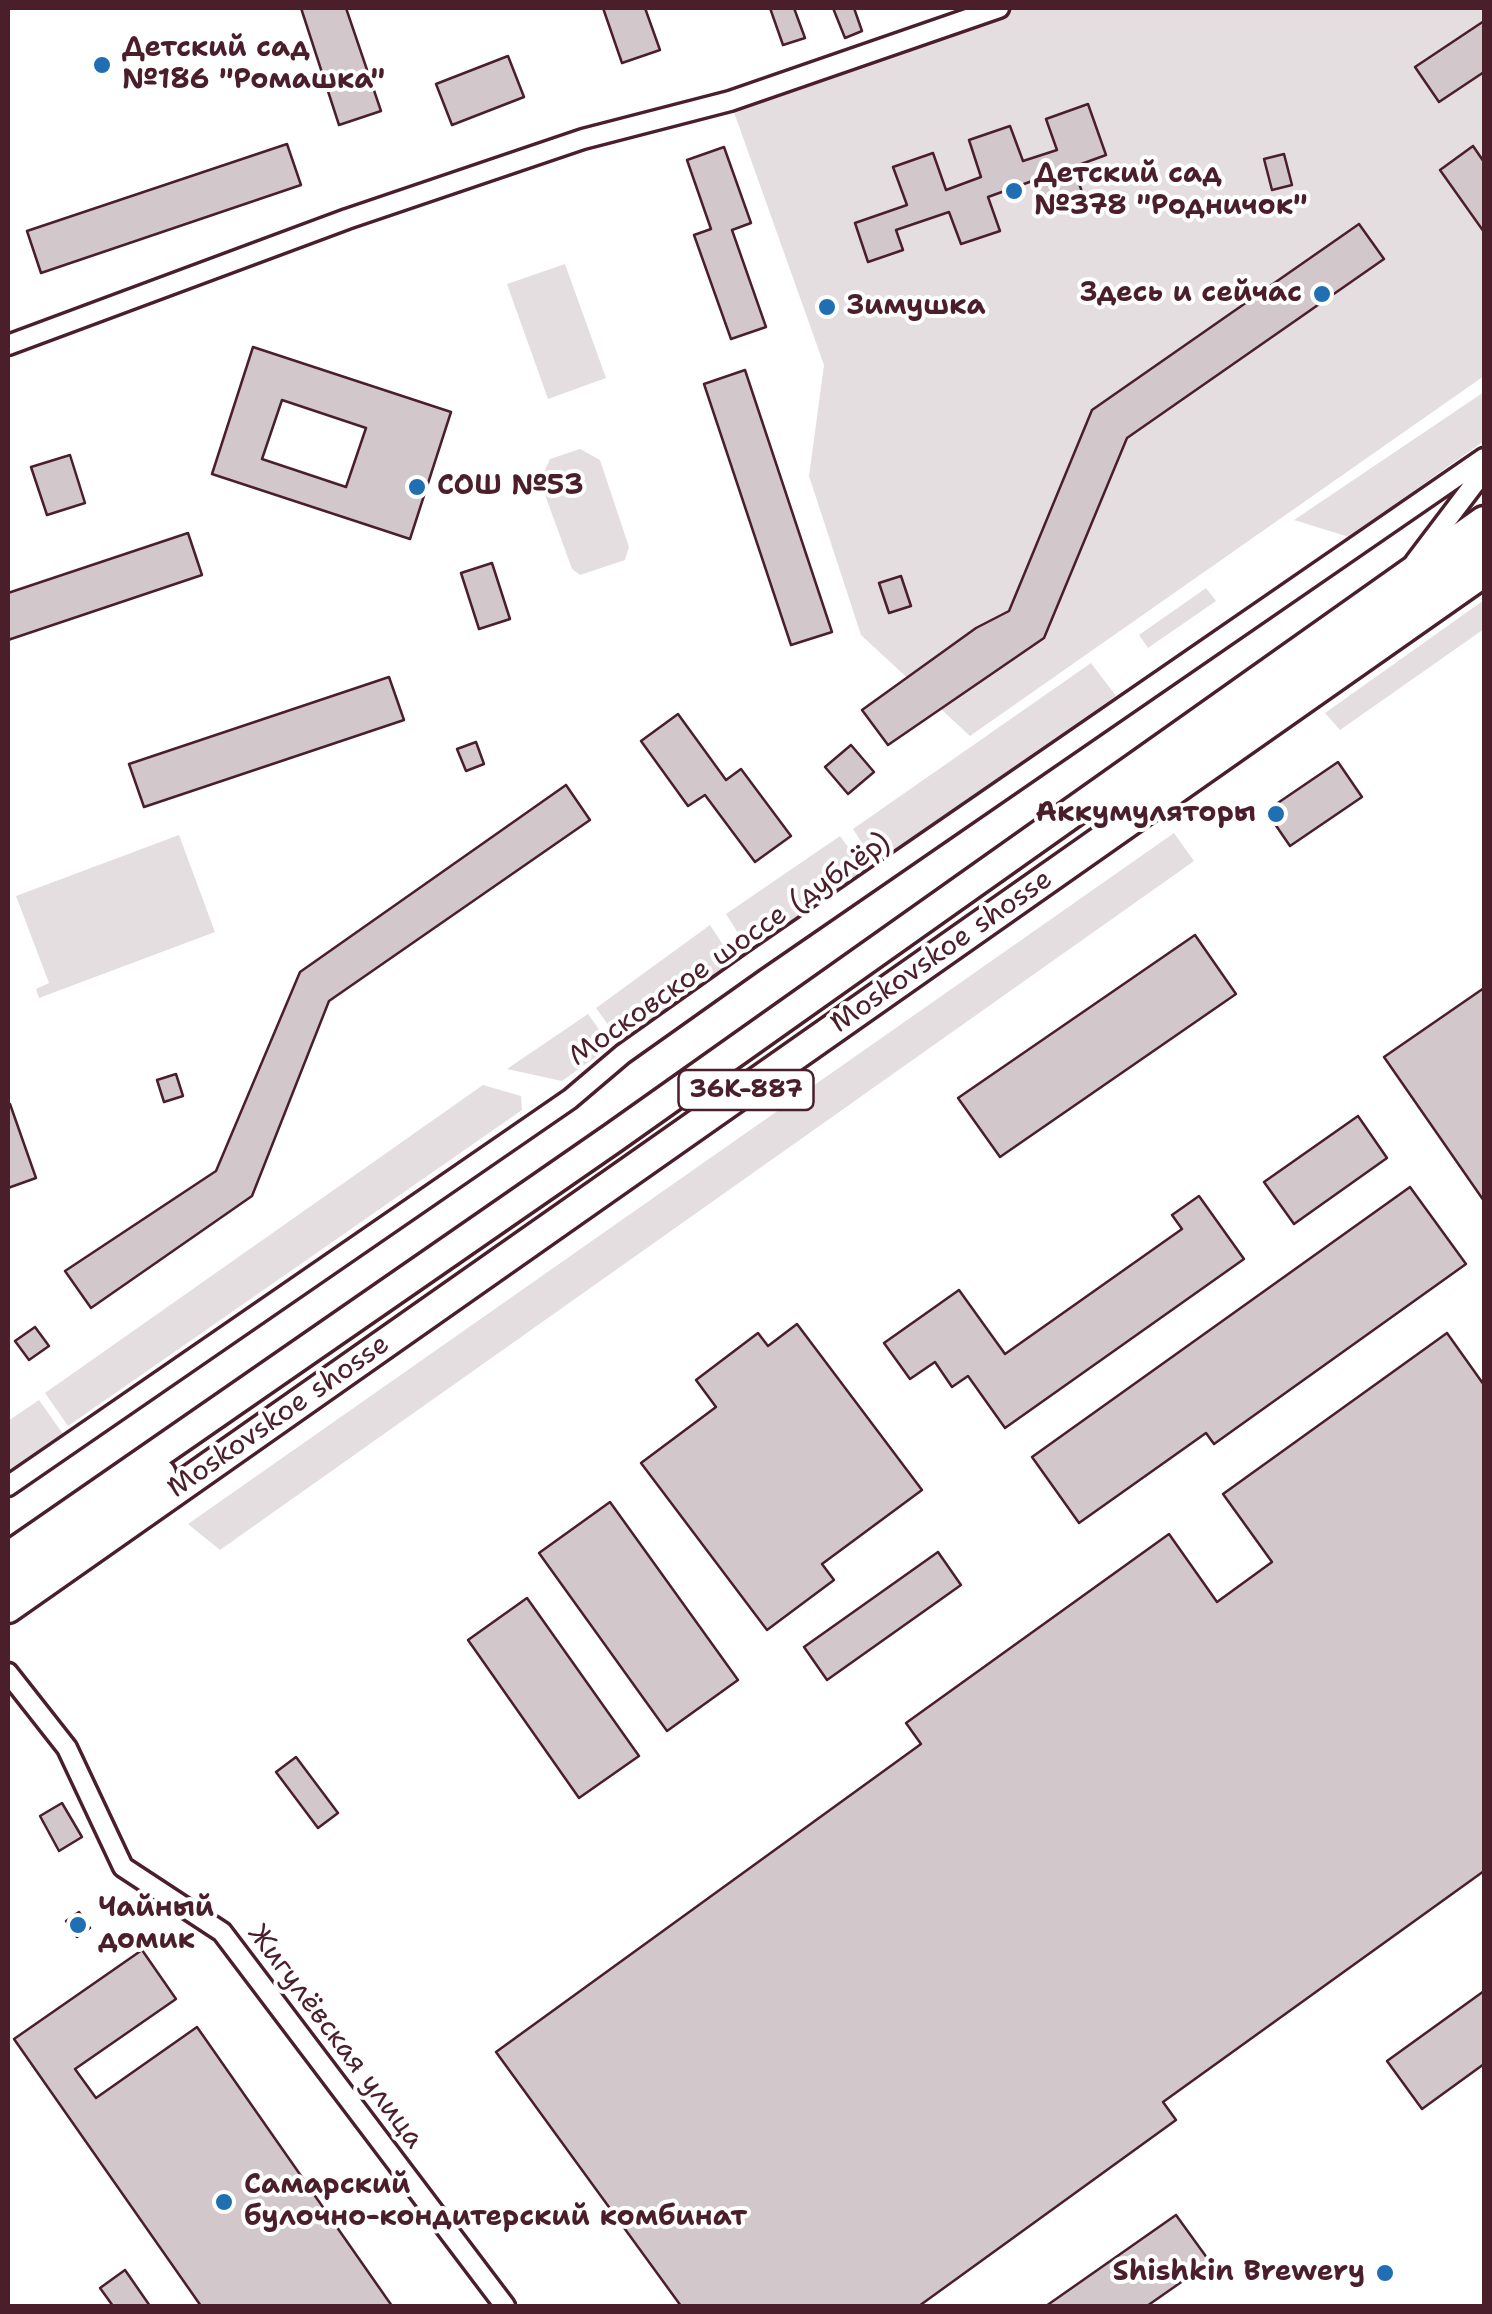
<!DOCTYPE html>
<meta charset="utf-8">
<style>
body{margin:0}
#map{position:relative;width:1492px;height:2314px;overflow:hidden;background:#fff;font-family:"Shantell Sans",sans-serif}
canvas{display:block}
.frame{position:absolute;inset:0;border:10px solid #4a1f2b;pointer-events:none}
</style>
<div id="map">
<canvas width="1492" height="2314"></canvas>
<div class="frame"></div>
</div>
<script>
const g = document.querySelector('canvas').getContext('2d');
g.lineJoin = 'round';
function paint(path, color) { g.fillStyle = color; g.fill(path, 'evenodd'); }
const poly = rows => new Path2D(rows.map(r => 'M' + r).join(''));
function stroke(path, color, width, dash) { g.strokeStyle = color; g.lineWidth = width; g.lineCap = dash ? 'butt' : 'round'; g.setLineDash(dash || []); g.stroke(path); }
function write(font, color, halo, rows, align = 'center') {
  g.font = font + ' "Shantell Sans",sans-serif'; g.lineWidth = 8; g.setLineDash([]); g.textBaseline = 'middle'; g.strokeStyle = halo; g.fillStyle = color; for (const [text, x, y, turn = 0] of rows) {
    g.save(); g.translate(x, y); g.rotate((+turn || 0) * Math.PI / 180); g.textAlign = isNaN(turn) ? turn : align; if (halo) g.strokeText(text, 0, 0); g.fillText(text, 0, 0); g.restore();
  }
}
paint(poly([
 [998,8,1484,8,1484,376,970,736,861,635,809,476,824,365,730,101],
 [565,264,606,378,548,399,507,284],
 [1484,392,1484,441,1349,537,1294,520],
 [580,449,600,460,629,547,625,560,580,575,572,569,540,481,550,459],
 [1206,588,1216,601,1148,648,1139,635],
 [1484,600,1484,629,1340,730,1325,713],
 [1091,663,1116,696,875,863,853,829],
 [1174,833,1194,861,220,1550,188,1524],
 [179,835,215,932,39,998,36,989,49,983,16,896],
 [840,836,865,870,765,939,738,933,726,914],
 [710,925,725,948,726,962,720,973,619,1040,596,1008],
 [588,1014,611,1046,562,1081,507,1069],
 [483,1085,521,1096,522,1110,68,1426,45,1393],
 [39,1400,63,1434,8,1471,8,1421]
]), '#e5dee0');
const building = poly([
 [301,8,346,8,381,111,339,125,301,8],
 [603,8,645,8,660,50,622,63,603,8],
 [770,8,794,8,805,38,783,45,770,8],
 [833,8,854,8,862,31,845,38,833,8],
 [1484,21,1484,72,1439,102,1415,67,1484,21],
 [508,56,524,97,452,125,436,84,508,56],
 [1088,104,1106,155,1073,167,1086,203,1047,216,1035,180,988,197,1000,231,961,244,949,212,896,230,903,250,868,262,855,223,907,205,893,167,933,153,946,190,981,177,969,140,1010,126,1023,161,1057,150,1046,119,1088,104],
 [287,144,301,185,41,273,27,231,287,144],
 [1473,146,1484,162,1484,232,1440,170,1473,146],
 [724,147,751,223,732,230,766,327,731,339,694,235,711,229,687,160,724,147],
 [1284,154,1292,185,1272,190,1264,159,1284,154],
 [1359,224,1384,259,1127,438,1044,638,888,745,862,710,976,628,1009,611,1092,410,1359,224],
 [253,347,451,412,410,539,212,474,253,347],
 [282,400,366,428,346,487,262,459,282,400],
 [745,370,832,632,791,645,704,384,745,370],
 [70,455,85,503,47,515,31,467,70,455],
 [188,533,202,575,8,640,8,593,188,533],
 [492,563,510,619,479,629,461,573,492,563],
 [901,576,911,606,889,613,879,583,901,576],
 [389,677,404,720,144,807,129,764,389,677],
 [678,714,726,780,741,769,791,836,755,862,705,795,688,806,641,741,678,714],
 [476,742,484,764,466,771,457,749,476,742],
 [851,745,874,772,848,794,825,767,851,745],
 [1338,762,1362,797,1290,846,1266,811,1338,762],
 [566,785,590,820,329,1001,252,1196,91,1308,65,1271,216,1171,300,972,566,785],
 [1195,935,1236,994,1000,1157,958,1098,1195,935],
 [1484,988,1484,1201,1384,1057,1484,988],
 [176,1074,183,1096,164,1102,157,1080,176,1074],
 [10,1104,36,1178,8,1188,8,1105,10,1104],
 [1358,1116,1387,1158,1294,1224,1264,1182,1358,1116],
 [1410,1187,1466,1264,1214,1444,1206,1433,1079,1523,1032,1457,1410,1187],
 [1199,1196,1244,1259,1005,1428,968,1376,952,1387,935,1362,910,1379,884,1343,959,1290,1005,1354,1182,1229,1172,1215,1199,1196],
 [797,1324,922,1490,822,1564,834,1580,767,1630,641,1463,716,1407,696,1380,758,1333,768,1346,797,1324],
 [35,1327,49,1346,29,1360,15,1341,35,1327],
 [1447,1333,1484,1385,1484,1871,1163,2102,1176,2120,919,2306,681,2306,496,2052,921,1744,906,1723,1169,1534,1217,1602,1272,1562,1223,1494,1447,1333],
 [610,1502,738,1680,667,1731,539,1553,610,1502],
 [938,1552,961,1585,827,1680,804,1647,938,1552],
 [527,1598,639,1756,579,1798,468,1640,527,1598],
 [296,1757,338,1813,318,1828,276,1772,296,1757],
 [62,1803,82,1837,59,1851,40,1816,62,1803],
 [79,1912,90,1928,77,1937,66,1921,79,1912],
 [142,1950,176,1999,75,2069,96,2098,197,2027,392,2306,201,2306,14,2039,142,1950],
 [1484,1991,1484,2064,1422,2109,1387,2061,1484,1991],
 [1176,2215,1210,2262,1147,2306,1046,2306,1176,2215],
 [125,2270,150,2306,113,2306,100,2288,125,2270]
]);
paint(building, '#d2c7cb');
stroke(building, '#4a1f2b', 2.5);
const minor = poly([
 [8,345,347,219,583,139,730,101,999,8],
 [1415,562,1484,471],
 [8,1486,570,1099,623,1054,754,961,1484,458],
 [8,1673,67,1748,123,1867,222,1932,505,2306]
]);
const primary = poly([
 [1121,801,1484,547],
 [8,1557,613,1138,1484,521],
 [8,1582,161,1474],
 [8,1608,1484,572]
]);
stroke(minor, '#4a1f2b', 25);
stroke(primary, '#4a1f2b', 35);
stroke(minor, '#fff', 18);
stroke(primary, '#fff', 28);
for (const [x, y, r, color] of [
 [102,65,10,"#1f6fb2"],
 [1014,191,10,"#1f6fb2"],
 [1322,294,10,"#1f6fb2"],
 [827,307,10,"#1f6fb2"],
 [417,487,10,"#1f6fb2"],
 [1276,814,10,"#1f6fb2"],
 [78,1925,10,"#1f6fb2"],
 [224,2202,10,"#1f6fb2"],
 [1385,2273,10,"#1f6fb2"]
]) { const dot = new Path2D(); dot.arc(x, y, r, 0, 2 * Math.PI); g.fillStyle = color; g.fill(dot); stroke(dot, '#fff', 4); }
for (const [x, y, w] of [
 [746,1090,135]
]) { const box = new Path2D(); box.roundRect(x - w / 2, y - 20, w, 40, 8); g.fillStyle = '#fff'; g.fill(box); stroke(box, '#4a1f2b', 2.5); }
write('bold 25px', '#4a1f2b', null, [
 ["36К-887",746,1090]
]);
write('bold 28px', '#4a1f2b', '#fff', [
 ["Детский сад",122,49],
 ["№186 \"Ромашка\"",122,81],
 ["Детский сад",1034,175],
 ["№378 \"Родничок\"",1034,207],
 ["Здесь и сейчас",1302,294,"right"],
 ["Зимушка",847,307],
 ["СОШ №53",437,487],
 ["Аккумуляторы",1256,814,"right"],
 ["Чайный",98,1909],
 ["домик",98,1941],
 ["Самарский",244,2186],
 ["булочно-кондитерский комбинат",244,2218],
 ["Shishkin Brewery",1365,2273,"right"]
], 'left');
write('28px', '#4a1f2b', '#fff', [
 ["Московское шоссе (дублёр)",730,950,-35],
 ["Moskovskoe shosse",942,952,-35],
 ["Moskovskoe shosse",279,1417,-35],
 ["Жигулёвская улица",335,2037,53]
]);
</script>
